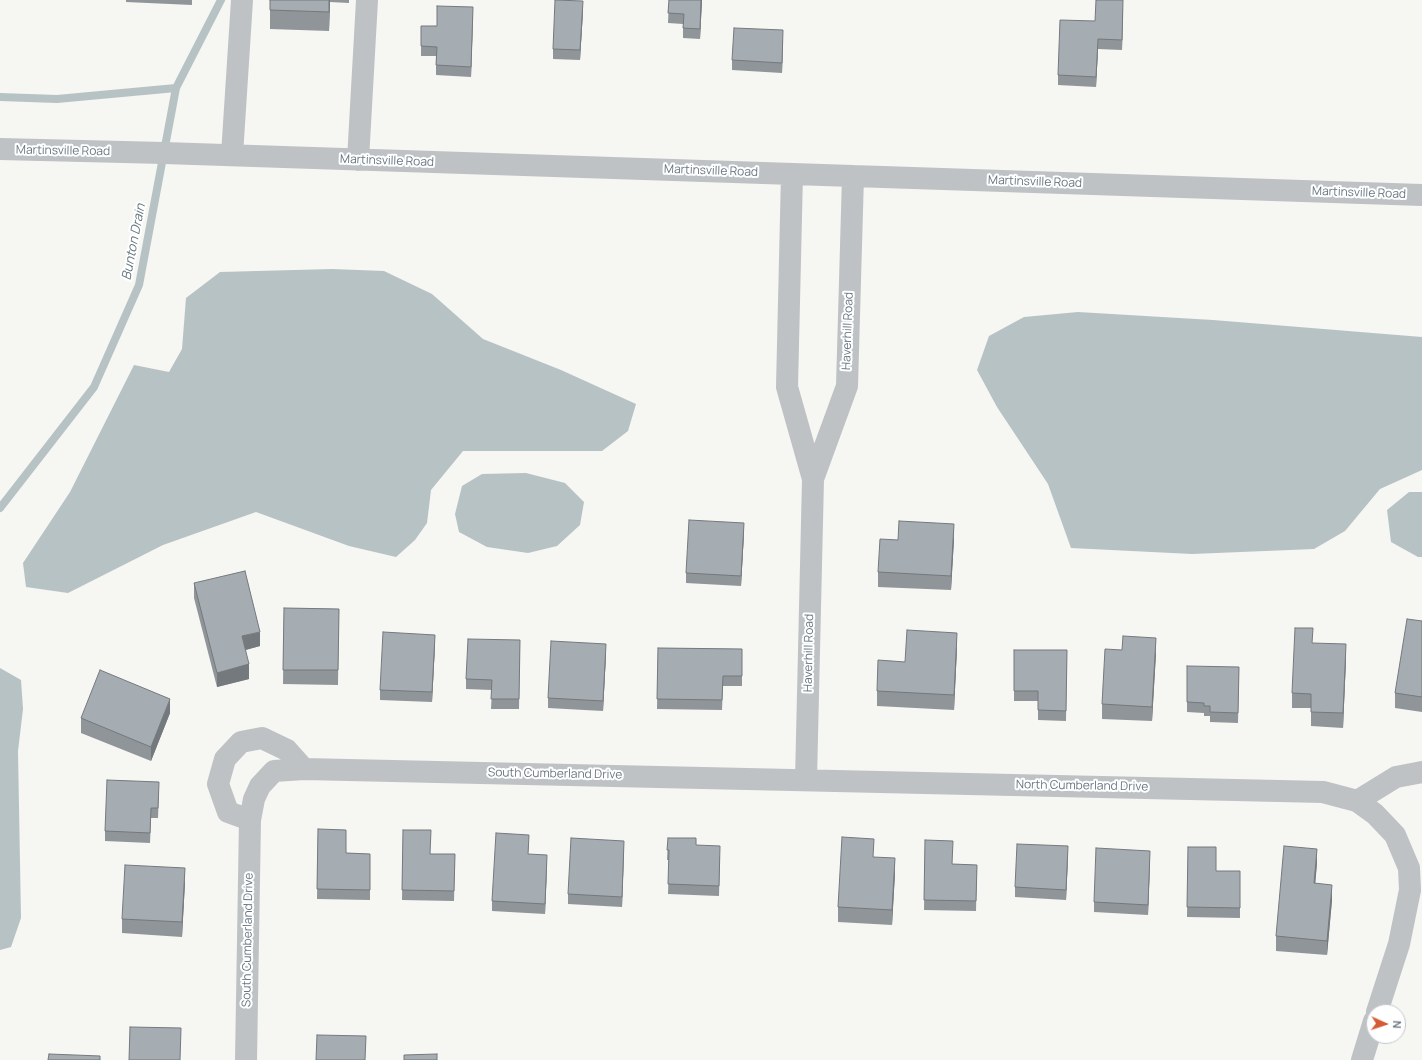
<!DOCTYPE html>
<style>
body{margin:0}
#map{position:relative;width:1422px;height:1060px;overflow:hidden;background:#f6f6f3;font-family:Manrope,sans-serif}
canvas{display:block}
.north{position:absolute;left:1366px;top:1004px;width:40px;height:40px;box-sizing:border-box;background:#fff;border:1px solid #c3c8cd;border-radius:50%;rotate:93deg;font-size:11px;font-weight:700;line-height:16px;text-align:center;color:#687682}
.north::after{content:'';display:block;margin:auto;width:14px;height:18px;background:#d45b35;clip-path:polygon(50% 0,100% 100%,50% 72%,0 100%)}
</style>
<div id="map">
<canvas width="1422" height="1060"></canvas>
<div class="north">N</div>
</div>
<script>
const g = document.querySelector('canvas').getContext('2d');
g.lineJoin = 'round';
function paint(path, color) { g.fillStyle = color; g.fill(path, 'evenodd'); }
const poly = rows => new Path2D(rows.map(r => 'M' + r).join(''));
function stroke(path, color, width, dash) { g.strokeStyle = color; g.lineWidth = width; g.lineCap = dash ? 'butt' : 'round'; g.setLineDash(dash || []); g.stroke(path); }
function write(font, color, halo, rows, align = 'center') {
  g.font = font + ' Manrope,sans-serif'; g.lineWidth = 4; g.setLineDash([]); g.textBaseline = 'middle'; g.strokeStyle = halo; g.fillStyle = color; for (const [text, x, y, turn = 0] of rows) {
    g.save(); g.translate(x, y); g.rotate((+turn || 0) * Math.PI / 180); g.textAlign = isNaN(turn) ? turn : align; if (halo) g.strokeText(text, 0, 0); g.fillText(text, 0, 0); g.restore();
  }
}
paint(poly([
 [332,269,384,271,432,294,483,339,561,370,636,404,628,431,602,451,463,451,431,490,427,523,415,540,396,557,349,546,256,512,163,545,68,593,26,587,23,563,70,492,134,365,169,372,182,349,186,298,220,272],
 [1078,312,1213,320,1422,337,1422,470,1380,489,1345,531,1314,549,1192,554,1071,548,1048,484,997,407,977,370,989,336,1024,317],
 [526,473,565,483,584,502,580,525,557,546,528,553,487,547,459,532,455,514,462,486,482,474],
 [1409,492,1422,492,1422,557,1418,557,1391,542,1387,510],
 [0,668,21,680,23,709,18,751,21,918,11,947,0,950]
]), '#b7c2c5');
stroke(poly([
 [0,97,57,99,176,88],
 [0,508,94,387,139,285,176,88,221,0]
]), '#b7c2c5', 8);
stroke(poly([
 [0,149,164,153,1422,195],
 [232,155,242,0],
 [358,160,367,0],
 [792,174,787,387,813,479,806,780],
 [813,479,847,386,853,176],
 [1357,801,1396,777,1422,772],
 [250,820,228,812,218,784,225,759,241,742,262,738,287,750,304,769],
 [246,1060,250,820,254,799,260,786,274,771,304,769,1323,792,1357,801,1375,814,1395,835,1409,868,1410,890,1399,944,1377,1012],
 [1362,1060,1374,1021]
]), '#bec2c5', 22);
paint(poly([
 [126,0,192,0,192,5,126,2],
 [270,0,349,0,349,3,330,2,329,31,270,29],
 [669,0,702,0,700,39,683,38,683,24,668,23],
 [1123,9,1122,50,1098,49,1096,87,1058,85,1058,75,1095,21],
 [583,11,580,60,553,59,553,49],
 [473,17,471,77,436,75,436,56,421,56,421,46,437,26],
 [783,40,782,73,732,70,732,60],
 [744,533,741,586,686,583,686,573],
 [954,539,951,590,878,587,878,572,898,540],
 [194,583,260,646,245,650,249,679,217,687,194,598],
 [284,608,339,609,338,685,283,684],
 [1422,621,1422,712,1395,708,1395,693],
 [520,640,519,709,491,709,492,690,466,689,466,679],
 [1313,643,1346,659,1343,728,1311,726,1311,708,1292,708,1292,693],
 [435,645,432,702,380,700,380,690],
 [658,648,742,649,742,686,723,686,722,710,657,709],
 [957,648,954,710,877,706,877,691,905,662],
 [1014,650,1067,650,1066,721,1038,720,1038,701,1014,701],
 [1122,650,1156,653,1152,721,1102,719,1102,704],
 [606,654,603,711,548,708,548,698],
 [1239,667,1238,723,1210,722,1210,716,1204,716,1204,713,1187,712,1187,702],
 [170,713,151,761,81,733,81,718],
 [159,792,158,818,151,818,150,843,105,841,105,831],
 [318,829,346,853,370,854,370,900,317,899],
 [403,830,431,854,455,854,454,901,402,900],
 [668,838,720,856,719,896,668,894,669,860,667,860],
 [925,840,952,864,977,865,976,911,924,910],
 [529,845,528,854,547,865,545,914,492,911,492,901],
 [1188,847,1216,871,1240,871,1240,918,1187,917],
 [624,851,622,907,568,904,568,894],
 [1068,856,1066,900,1015,897,1015,887],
 [874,857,895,873,892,925,838,922,838,907],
 [1150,861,1148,915,1094,912,1094,902],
 [1317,863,1315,884,1332,900,1327,955,1276,951,1276,936],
 [185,882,182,937,122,933,122,919]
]), '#8f9599');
paint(poly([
 [329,0,330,0,329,31],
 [701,0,702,0,700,39,700,29],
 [1123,0,1123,9,1122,50,1122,40],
 [583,1,583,11,580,60,580,50],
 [473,7,473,17,471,77,471,67],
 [783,30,783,40,782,73,782,63],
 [1098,39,1098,49,1096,87,1096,77],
 [744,523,744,533,741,586,741,576],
 [954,524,954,539,951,590,951,576],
 [260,632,260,646,242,651,242,636],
 [957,633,957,648,954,710,954,695],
 [435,635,435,645,432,702,432,692],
 [1156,638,1156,653,1152,721,1152,707],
 [606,644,606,654,603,711,603,701],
 [1346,644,1346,659,1343,728,1343,713],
 [249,664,249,679,217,687,217,673],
 [170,699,170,713,151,761,151,747],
 [624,841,624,851,622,907,622,897],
 [1068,846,1068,856,1066,900,1066,890],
 [1317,849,1317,863,1314,898,1314,883],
 [1150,851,1150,861,1148,915,1148,905],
 [547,855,547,865,545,914,545,904],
 [895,858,895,873,892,925,892,910],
 [185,868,185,882,182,937,182,922],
 [1332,885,1332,900,1327,955,1327,941]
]), '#74797d');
const building = poly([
 [270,0,329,0,329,12,270,10,270,0],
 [555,0,583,1,580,50,553,49,555,0],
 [669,0,701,0,700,29,683,28,684,14,668,13,669,0],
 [1096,0,1123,0,1122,40,1098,39,1096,77,1058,75,1060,20,1095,21,1096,0],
 [437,6,473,7,471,67,436,65,437,47,421,46,421,26,437,26,437,6],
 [734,28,783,30,782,63,732,60,734,28],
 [689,520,744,523,741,576,686,573,689,520],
 [899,521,954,524,951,576,878,572,880,539,898,540,899,521],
 [245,571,260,632,242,636,249,664,217,673,194,583,245,571],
 [284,608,339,609,338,670,283,670,284,608],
 [1407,619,1422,621,1422,697,1395,693,1407,619],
 [1295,628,1313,628,1312,643,1346,644,1343,713,1311,712,1311,694,1292,693,1295,628],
 [907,630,957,633,954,695,877,691,878,660,905,662,907,630],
 [383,632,435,635,432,692,380,690,383,632],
 [1123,636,1156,638,1152,707,1102,704,1105,649,1122,650,1123,636],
 [468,639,520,640,519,699,491,699,492,680,466,679,468,639],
 [551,641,606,644,603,701,548,698,551,641],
 [658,648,742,649,742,676,723,676,722,700,657,699,658,648],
 [1014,650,1067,650,1066,711,1038,710,1038,691,1014,691,1014,650],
 [1187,666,1239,667,1238,713,1210,712,1210,706,1204,706,1204,703,1187,702,1187,666],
 [100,670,170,699,151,747,81,718,100,670],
 [107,780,159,782,158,808,151,808,150,833,105,831,107,780],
 [318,829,346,830,346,853,370,854,370,890,317,889,318,829],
 [403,830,431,830,430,854,455,854,454,891,402,890,403,830],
 [496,833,529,835,528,854,547,855,545,904,492,901,496,833],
 [842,837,874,839,873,857,895,858,892,910,838,907,842,837],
 [571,838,624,841,622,897,568,894,571,838],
 [668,838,696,838,696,845,720,846,719,886,668,884,669,850,667,850,668,838],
 [925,840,953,841,952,864,977,865,976,901,924,900,925,840],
 [1017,844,1068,846,1066,890,1015,887,1017,844],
 [1284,846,1317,849,1314,883,1332,885,1327,941,1276,936,1284,846],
 [1188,847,1216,847,1216,871,1240,871,1240,908,1187,907,1188,847],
 [1096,848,1150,851,1148,905,1094,902,1096,848],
 [125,865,185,868,182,922,122,919,125,865],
 [130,1027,181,1028,180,1060,129,1060,130,1027],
 [317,1035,366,1036,365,1060,316,1060,317,1035],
 [49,1054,100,1056,100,1060,48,1060,49,1054],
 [437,1054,437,1060,404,1060,404,1055,437,1054]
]);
paint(building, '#a6adb2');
stroke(building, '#74797d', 1);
write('12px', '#687682', '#fff', [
 ["Martinsville Road",63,151,1],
 ["Martinsville Road",387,161,2],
 ["Martinsville Road",711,171,2],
 ["Martinsville Road",1035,182,2],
 ["Martinsville Road",1359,193,2],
 ["Haverhill Road",848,331,-88],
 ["Haverhill Road",809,653,-89],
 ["South Cumberland Drive",555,774,1],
 ["North Cumberland Drive",1082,786,1],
 ["South Cumberland Drive",248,940,-89]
]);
write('italic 13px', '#63777e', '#fff', [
 ["Bunton Drain",134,242,-79]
]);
</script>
